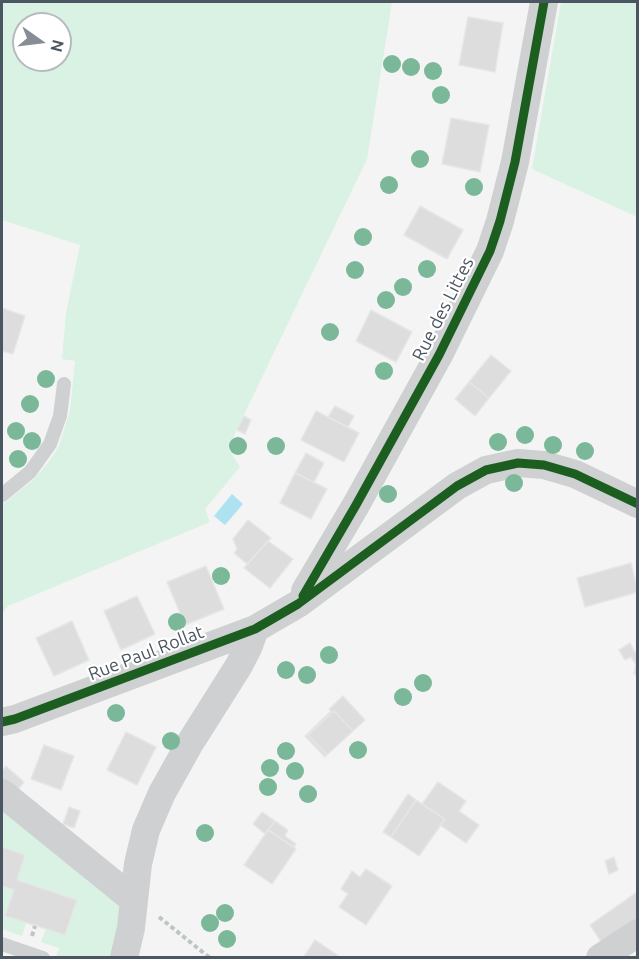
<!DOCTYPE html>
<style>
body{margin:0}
#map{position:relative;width:639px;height:959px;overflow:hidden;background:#f4f4f4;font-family:Ubuntu,sans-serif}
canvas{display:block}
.frame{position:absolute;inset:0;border:3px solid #4a5661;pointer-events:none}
.north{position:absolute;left:12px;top:12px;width:60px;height:60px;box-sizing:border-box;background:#fff;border:2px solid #b7bbc0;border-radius:50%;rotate:104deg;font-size:16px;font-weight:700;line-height:24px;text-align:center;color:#4a5661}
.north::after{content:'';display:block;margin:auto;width:21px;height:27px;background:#868d94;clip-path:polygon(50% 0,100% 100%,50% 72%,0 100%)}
</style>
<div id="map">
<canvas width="639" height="959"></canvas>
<div class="frame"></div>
<div class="north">N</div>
</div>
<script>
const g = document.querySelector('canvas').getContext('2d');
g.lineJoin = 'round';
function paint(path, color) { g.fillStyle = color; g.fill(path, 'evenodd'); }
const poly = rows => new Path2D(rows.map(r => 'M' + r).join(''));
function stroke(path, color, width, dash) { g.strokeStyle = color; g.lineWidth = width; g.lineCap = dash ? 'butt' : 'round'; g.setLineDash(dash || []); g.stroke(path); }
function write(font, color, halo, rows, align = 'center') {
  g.font = font + ' Ubuntu,sans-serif'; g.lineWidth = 4.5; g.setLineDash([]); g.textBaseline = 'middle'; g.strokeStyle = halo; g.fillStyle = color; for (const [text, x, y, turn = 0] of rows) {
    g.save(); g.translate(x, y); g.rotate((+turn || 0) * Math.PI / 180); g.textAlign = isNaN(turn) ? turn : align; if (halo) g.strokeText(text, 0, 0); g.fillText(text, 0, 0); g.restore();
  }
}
paint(poly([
 [2,2,392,2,367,159,228,448,240,467,205,509,210,522,8,606,2,614,2,505,34,479,48,463,59,446,70,411,75,361,62,359,66,313,80,245,2,220],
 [24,24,60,24,60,60,24,60],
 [561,2,637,2,637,217,532,169],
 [2,805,121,907,112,957,56,957,59,948,41,942,46,929,65,935,77,900,17,880,25,855,2,847,3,838,2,838],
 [2,886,14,890,5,916,26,923,22,936,2,929]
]), '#d9f2e3');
paint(poly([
 [232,494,243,504,225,525,214,516]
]), '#aee2f0');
const building = poly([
 [468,17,503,23,495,72,459,65,468,17],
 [451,118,489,125,480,172,442,164,451,118],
 [420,206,463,230,447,259,404,235,420,206],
 [2,308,25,316,13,354,2,351,2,308],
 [371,310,412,332,396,362,356,341,371,310],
 [491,355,511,371,489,398,469,382,491,355],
 [469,382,489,398,475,416,455,399,469,382],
 [335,406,354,416,348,427,328,417,335,406],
 [316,411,359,433,344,462,301,440,316,411],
 [244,416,251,420,245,434,237,430,244,416],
 [306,453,324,463,314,482,295,473,306,453],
 [295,473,327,489,311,519,280,503,295,473],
 [248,520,271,538,247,564,234,553,237,549,233,539,248,520],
 [268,541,293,559,270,588,244,568,268,541],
 [631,563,638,592,585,607,577,578,631,563],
 [206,566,224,609,185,625,167,582,206,566],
 [137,596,155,634,121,650,104,611,137,596],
 [72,621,89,660,54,676,36,638,72,621],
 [630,643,635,652,638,651,638,678,634,673,636,665,631,657,625,660,619,650,630,643],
 [343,696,365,720,353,731,334,711,308,735,327,755,325,757,305,736,331,711,329,709,343,696],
 [334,711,353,731,327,755,308,735,334,711],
 [126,732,156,747,137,785,107,770,126,732],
 [44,745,74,756,61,790,31,779,44,745],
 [6,766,24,782,15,793,2,782,2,771,6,766],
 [438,782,466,801,459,811,479,825,466,843,440,825,445,819,422,804,438,782],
 [408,794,416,800,391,837,383,832,408,794],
 [416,800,445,819,419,856,391,837,416,800],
 [69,807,80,811,74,828,63,824,69,807],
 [262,812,275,821,265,834,253,824,262,812],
 [275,821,288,830,285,836,296,844,294,847,268,830,275,821],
 [268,830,296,849,272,884,244,865,268,830],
 [2,847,25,855,17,880,77,900,65,935,5,916,14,890,2,886,2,847],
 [614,857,618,870,609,874,605,861,614,857],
 [366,869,392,886,366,925,339,907,348,894,341,889,352,871,360,877,366,869],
 [637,892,638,923,604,946,590,925,637,892],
 [315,940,336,954,341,958,303,958,315,940]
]);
paint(building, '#ddddde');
stroke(building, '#e5e6e7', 1.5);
stroke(poly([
 [159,917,210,958],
 [32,936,35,926]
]), '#bcc7c4', 4, [4.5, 3]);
stroke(poly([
 [2,495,30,472,50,444,60,416,64,384],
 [2,944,43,958]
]), '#ced0d2', 14);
stroke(poly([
 [305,591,356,505,439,355,490,251,500,221,515,162,544,2],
 [2,722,15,719,255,629,298,604,457,486,486,470,518,463,544,465,575,474,638,504],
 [2,793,134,900],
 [124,958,131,928,138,864,146,830,162,793,190,743,238,667,248,648,255,629],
 [600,958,638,933]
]), '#ced0d2', 28);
stroke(poly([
 [303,596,356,505,439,355,490,251,500,221,515,162,544,2],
 [2,722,15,719,255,629,298,604,457,486,486,470,518,463,544,465,575,474,638,504]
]), '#1b5e20', 9);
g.fillStyle = '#7ab899';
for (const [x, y] of [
 [392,64],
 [411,67],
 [433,71],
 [441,95],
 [420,159],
 [389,185],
 [474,187],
 [363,237],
 [427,269],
 [355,270],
 [403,287],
 [386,300],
 [330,332],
 [384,371],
 [46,379],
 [30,404],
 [16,431],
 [525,435],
 [32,441],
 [498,442],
 [553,445],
 [238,446],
 [276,446],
 [585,451],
 [18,459],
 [514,483],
 [388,494],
 [221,576],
 [177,622],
 [329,655],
 [286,670],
 [307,675],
 [423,683],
 [403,697],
 [116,713],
 [171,741],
 [358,750],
 [286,751],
 [270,768],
 [295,771],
 [268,787],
 [308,794],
 [205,833],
 [225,913],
 [210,923],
 [227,939]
]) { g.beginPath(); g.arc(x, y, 9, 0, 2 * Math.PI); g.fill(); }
write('18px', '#4a5661', '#fff', [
 ["Rue des Littes",443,309,-63],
 ["Rue Paul Rollat",146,653,-21]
]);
</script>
